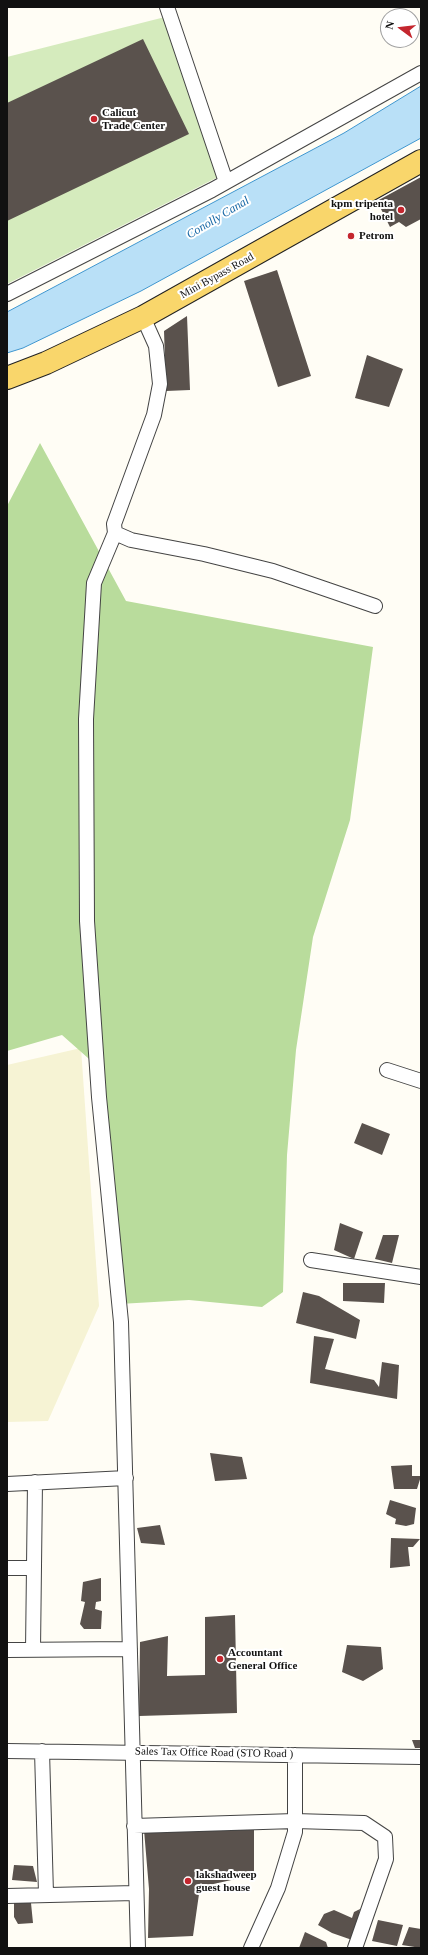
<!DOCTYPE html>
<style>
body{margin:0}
#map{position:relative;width:428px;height:1955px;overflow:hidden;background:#fffdf5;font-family:Georgia,serif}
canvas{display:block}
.frame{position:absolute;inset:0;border:8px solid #111;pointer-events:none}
.north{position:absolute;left:380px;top:8px;width:40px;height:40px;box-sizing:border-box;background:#fff;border:1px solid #a0a0a0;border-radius:50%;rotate:285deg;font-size:11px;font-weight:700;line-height:16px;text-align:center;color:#111}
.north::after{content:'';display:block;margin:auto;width:14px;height:18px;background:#c4262e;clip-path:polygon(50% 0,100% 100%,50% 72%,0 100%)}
</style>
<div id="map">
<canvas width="428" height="1955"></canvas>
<div class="frame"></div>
<div class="north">N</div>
</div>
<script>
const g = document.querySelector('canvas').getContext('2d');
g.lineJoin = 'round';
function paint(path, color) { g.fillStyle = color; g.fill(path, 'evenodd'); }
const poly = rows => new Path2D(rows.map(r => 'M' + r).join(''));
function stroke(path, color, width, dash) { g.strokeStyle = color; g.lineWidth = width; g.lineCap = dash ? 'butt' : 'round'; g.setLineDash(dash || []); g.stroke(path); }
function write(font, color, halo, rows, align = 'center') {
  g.font = font + ' Georgia,serif'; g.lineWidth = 4; g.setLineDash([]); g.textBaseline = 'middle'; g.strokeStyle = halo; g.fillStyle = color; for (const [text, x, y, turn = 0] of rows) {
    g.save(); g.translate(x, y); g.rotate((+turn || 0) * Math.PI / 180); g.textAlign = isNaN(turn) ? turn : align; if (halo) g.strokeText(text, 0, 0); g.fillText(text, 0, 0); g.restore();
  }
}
paint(poly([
 [81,1048,99,1306,48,1421,7,1422,7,1065]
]), '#f6f3d4');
paint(poly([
 [165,17,220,176,7,284,7,57]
]), '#d5ebbd');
paint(poly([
 [40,443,126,601,373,647,350,820,313,937,296,1050,287,1155,283,1292,262,1307,189,1300,119,1304,97,1066,62,1035,7,1051,7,506]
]), '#b9dc9c');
const water = poly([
 [421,86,421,138,141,291,23,348,7,353,7,312,344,133,421,86]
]);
paint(water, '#b9e0f7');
stroke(water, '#3f96cf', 1);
paint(poly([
 [143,39,189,134,7,221,7,103],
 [421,177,421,219,406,227,399,222,390,227,377,201],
 [277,270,311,376,278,387,244,281],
 [187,316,190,390,166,391,164,331],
 [367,355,403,369,389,407,355,398],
 [362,1123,390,1134,382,1155,354,1143],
 [340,1223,363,1232,354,1259,334,1250],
 [383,1235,399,1235,392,1263,375,1259],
 [343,1283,385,1283,384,1303,343,1301],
 [303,1292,319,1296,360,1320,356,1339,296,1323],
 [314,1336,334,1339,325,1369,374,1380,379,1387,382,1362,399,1365,397,1399,310,1383],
 [210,1453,242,1457,247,1479,215,1481],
 [412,1465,412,1476,421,1476,417,1489,394,1489,391,1466],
 [390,1500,416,1508,414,1524,406,1526,395,1524,396,1519,386,1514],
 [160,1525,165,1545,141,1543,137,1528],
 [391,1538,420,1539,413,1547,408,1547,410,1566,390,1568],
 [101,1578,101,1601,96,1602,95,1609,102,1611,101,1629,84,1629,80,1624,85,1602,81,1601,83,1582],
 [235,1615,237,1713,139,1716,140,1642,168,1636,167,1676,205,1675,205,1617],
 [347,1645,381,1647,383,1669,363,1681,342,1672],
 [412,1740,421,1740,421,1748,415,1748],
 [254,1818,254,1875,200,1887,193,1936,148,1938,149,1889,144,1830],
 [14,1865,33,1866,37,1882,12,1880],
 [14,1901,31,1903,33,1923,18,1924,14,1917],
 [360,1909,355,1941,332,1933,318,1925,324,1914,334,1910,352,1918,354,1912],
 [378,1920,403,1925,397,1946,372,1941],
 [409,1927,421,1929,421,1948,402,1945],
 [305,1932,326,1942,328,1948,299,1948]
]), '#5a524d');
const street = poly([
 [167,7,226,182],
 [7,294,212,190,421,73],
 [143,317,156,346,160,384,154,415,114,524,115,533,131,540,204,554,273,571,375,606],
 [115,533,94,583,86,719,87,921,99,1097,121,1322,138,1948],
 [387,1070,421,1081],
 [311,1260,421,1277],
 [7,1484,126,1478],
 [7,1568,34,1568],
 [7,1650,130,1649],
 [33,1650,35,1482],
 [7,1751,421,1757],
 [42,1751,46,1894],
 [134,1826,295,1821,364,1823,385,1837,386,1859,355,1948],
 [7,1896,135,1893],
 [251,1948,278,1888,295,1832,295,1755]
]);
const primary = poly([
 [7,378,46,363,143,317,421,161]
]);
stroke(street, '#444', 16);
stroke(primary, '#222', 24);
stroke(street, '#fff', 14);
stroke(primary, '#f9d66b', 22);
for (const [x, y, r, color] of [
 [94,119,4,"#c4262e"],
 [401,210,4,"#c4262e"],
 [351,236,4,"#c4262e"],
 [220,1659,4,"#c4262e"],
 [188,1881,4,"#c4262e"]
]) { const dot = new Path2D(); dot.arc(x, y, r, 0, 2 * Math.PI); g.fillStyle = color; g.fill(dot); stroke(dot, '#fff', 1.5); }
write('bold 11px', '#111', '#fff', [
 ["Calicut",102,113],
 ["Trade Center",102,126],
 ["kpm tripenta",393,204,"right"],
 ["hotel",393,217,"right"],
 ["Petrom",359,236],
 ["Accountant",228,1653],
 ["General Office",228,1666],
 ["lakshadweep",196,1875],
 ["guest house",196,1888]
], 'left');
write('11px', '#111', '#fff', [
 ["Mini Bypass Road",217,276,-29],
 ["Sales Tax Office Road (STO Road )",214,1753,1]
]);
write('italic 12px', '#1768a6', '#fff', [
 ["Conolly Canal",218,218,-31]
]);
</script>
